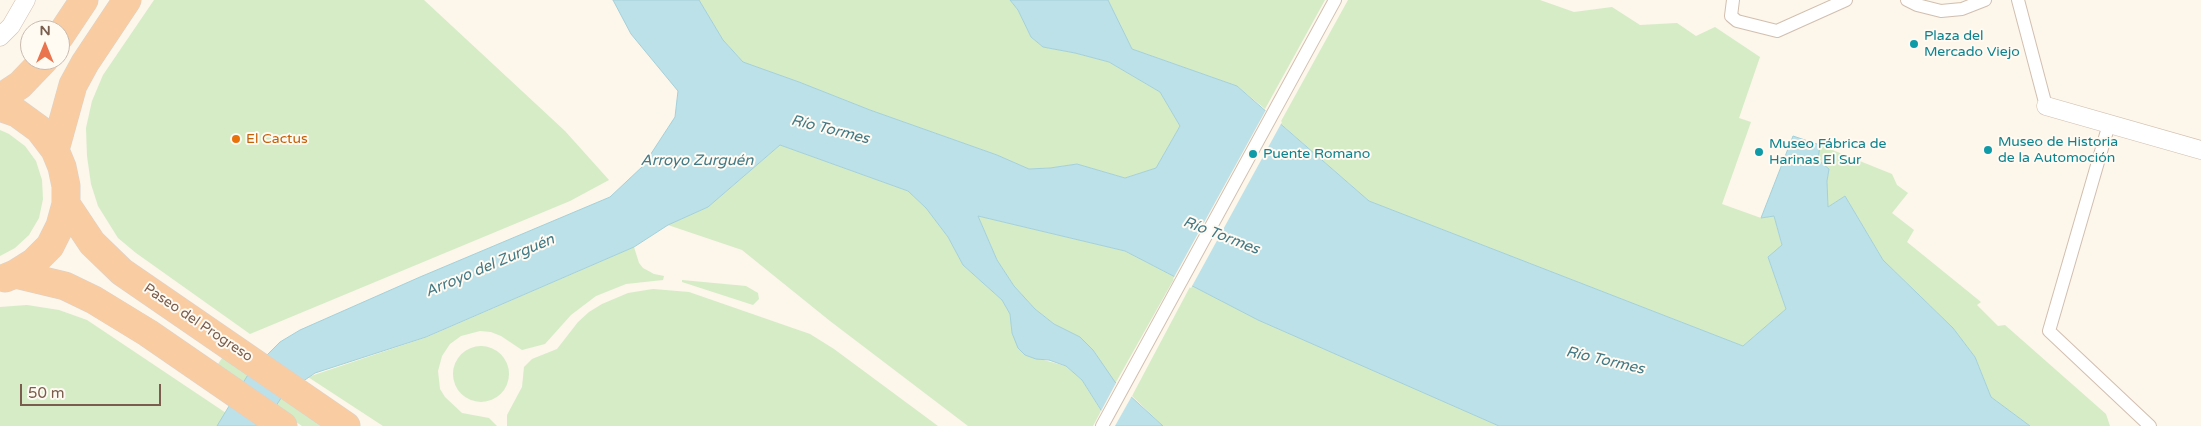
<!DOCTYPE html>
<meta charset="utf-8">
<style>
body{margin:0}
#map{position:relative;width:2201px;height:426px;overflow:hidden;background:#fdf6ea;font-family:"Varela Round",sans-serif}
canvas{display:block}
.north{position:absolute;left:20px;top:20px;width:50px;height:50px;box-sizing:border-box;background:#fffaf2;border:1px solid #cabbb0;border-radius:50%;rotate:0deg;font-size:14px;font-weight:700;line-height:20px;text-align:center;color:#7a5d4c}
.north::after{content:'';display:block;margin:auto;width:18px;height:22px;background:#e9744d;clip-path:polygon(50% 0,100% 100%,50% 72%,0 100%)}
.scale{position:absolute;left:20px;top:384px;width:141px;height:22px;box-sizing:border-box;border:2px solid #7a5d4c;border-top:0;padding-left:6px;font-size:15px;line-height:18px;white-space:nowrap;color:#7a5d4c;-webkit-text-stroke:4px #fffaf2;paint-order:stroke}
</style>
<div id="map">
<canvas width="2201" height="426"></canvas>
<div class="north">N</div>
<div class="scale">50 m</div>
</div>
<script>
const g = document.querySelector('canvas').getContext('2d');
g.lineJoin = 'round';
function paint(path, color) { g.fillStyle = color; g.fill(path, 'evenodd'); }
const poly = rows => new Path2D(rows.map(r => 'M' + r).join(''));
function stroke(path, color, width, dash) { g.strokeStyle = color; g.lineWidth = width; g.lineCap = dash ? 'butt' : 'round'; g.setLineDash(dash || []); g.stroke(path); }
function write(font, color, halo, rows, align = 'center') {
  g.font = font + ' "Varela Round",sans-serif'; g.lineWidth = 4; g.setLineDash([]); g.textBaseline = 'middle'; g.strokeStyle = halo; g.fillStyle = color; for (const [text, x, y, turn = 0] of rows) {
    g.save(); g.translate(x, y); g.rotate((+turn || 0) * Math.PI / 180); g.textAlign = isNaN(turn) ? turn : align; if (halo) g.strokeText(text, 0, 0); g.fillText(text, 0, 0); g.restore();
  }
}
paint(poly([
 [154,0,424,0,565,131,609,180,570,201,250,334,136,253,118,238,98,206,91,184,87,156,86,128,92,101,103,75],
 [699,0,1010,0,1018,10,1031,37,1043,47,1075,53,1109,62,1160,92,1180,126,1156,168,1125,178,1077,164,1050,168,1029,169,997,155,870,110,799,82,743,62,723,40],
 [1108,0,1325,0,1265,109,1237,86,1132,49],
 [1348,0,1540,0,1574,12,1612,7,1640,25,1677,23,1696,36,1715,27,1760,57,1739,118,1751,122,1722,204,1761,218,1774,216,1782,246,1768,257,1786,309,1743,346,1369,201,1280,123],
 [0,130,9,134,25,146,36,161,42,180,43,199,39,218,29,235,15,248,0,256],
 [780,145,908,191,926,208,948,237,963,265,1002,300,1010,314,1012,333,1025,355,1066,366,1082,380,1101,411,1093,426,968,426,830,321,742,250,668,225,708,207],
 [1820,145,1892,174,1897,185,1908,193,1892,213,1914,230,1907,242,1981,302,1977,305,1998,326,2005,325,2106,414,2110,426,2030,426,1991,397,1975,357,1953,328,1883,260,1845,196,1828,207,1827,181,1829,169,1818,160],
 [978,216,1125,251,1175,277,1115,384,1093,350,1080,337,1054,324,1035,309,1014,286,997,260],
 [634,247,639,263,643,268,654,274,664,276,663,280,626,284,596,296,571,315,545,344,522,350,501,336,491,332,480,331,461,336,450,344,442,356,438,371,440,389,445,397,462,413,489,418,497,426,383,426,308,377,427,337],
 [682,280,746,286,758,293,759,299,753,305,682,282],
 [1191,285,1258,320,1499,426,1163,426,1132,396],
 [653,289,689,292,810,334,834,349,938,426,507,426,507,415,522,387,524,367,532,359,557,349,578,322,589,312,602,304,628,293],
 [27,305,59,310,87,320,226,413,217,426,0,426,0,307],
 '453 374a28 28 0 1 1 56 0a28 28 0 1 1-56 0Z',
 [224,355,327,426,302,426,216,367]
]), '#d5ecc7');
const water = poly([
 [613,0,699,0,723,40,743,62,799,82,870,110,997,155,1029,169,1050,168,1077,164,1125,178,1156,168,1180,126,1160,92,1109,62,1075,53,1043,47,1031,37,1018,10,1010,0,1108,0,1132,49,1237,86,1369,201,1743,346,1786,309,1768,257,1782,245,1774,216,1761,218,1793,136,1820,145,1818,160,1829,169,1827,181,1828,207,1845,196,1883,260,1953,328,1975,357,1991,397,2030,426,1499,426,1258,320,1125,251,978,216,997,260,1014,286,1035,309,1054,324,1080,337,1093,350,1115,382,1163,426,1111,426,1082,380,1066,366,1049,360,1036,359,1025,355,1018,348,1012,333,1010,314,1002,300,963,265,948,237,926,208,908,191,780,145,708,207,668,225,634,247,426,337,315,373,283,395,263,426,217,426,249,373,280,342,300,330,420,277,610,197,643,166,675,117,678,91,631,34,613,0]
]);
paint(water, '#bde1e8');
stroke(water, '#a3d0da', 1);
paint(poly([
 [1267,108,1282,122,1191,288,1173,279],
 [1117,381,1133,394,1115,426,1108,426,1100,413]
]), '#fdf6ea');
const pedestrian = poly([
 [1733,0,1731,16,1737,21,1777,31,1846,0],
 [1907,0,1917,5,1941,11,1962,9,1985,0],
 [2018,0,2046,106],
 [2109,124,2049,331,2150,426],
 [1102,426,1335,0]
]);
const minor = poly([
 [0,37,11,26,26,0],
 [2046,106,2201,150]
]);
const trunk = poly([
 [60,36,84,0],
 [0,98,20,85,44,60],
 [0,107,17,113,39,129,55,150,62,167,66,186,66,204,60,226,50,246,34,262,15,274,5,278],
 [55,150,73,85,85,63,127,0],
 [66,204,92,243,122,272,346,426],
 [15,274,65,286,94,300,148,333,283,426]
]);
stroke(pedestrian, '#d1bfaf', 14);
stroke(minor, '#d1bfaf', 19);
stroke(trunk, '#dad2cd', 29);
stroke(pedestrian, '#fff', 12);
stroke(minor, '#fff', 18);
stroke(trunk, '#facca1', 28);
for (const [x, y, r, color] of [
 [1914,44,5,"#0f9aa8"],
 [236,139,5,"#e8710a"],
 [1988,150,5,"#0f9aa8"],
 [1759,152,5,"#0f9aa8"],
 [1253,154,5,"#0f9aa8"]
]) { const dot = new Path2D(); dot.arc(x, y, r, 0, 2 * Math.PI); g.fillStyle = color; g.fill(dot); stroke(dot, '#fffaf2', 2); }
write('14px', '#0d838f', '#fffaf2', [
 ["Plaza del",1924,36],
 ["Mercado Viejo",1924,52],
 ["Museo de Historia",1998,142],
 ["de la Automoción",1998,158],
 ["Museo Fábrica de",1769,144],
 ["Harinas El Sur",1769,160],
 ["Puente Romano",1263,154]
], 'left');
write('14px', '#c56008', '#fffaf2', [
 ["El Cactus",246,139]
], 'left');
write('14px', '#7a5d4c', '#fffaf2', [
 ["Paseo del Progreso",198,323,34]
]);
write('italic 15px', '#417986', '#fffaf2', [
 ["Río Tormes",830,130,14],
 ["Arroyo Zurguén",697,161],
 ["Río Tormes",1221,236,21],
 ["Arroyo del Zurguén",490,266,-23],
 ["Río Tormes",1605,361,13]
]);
</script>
